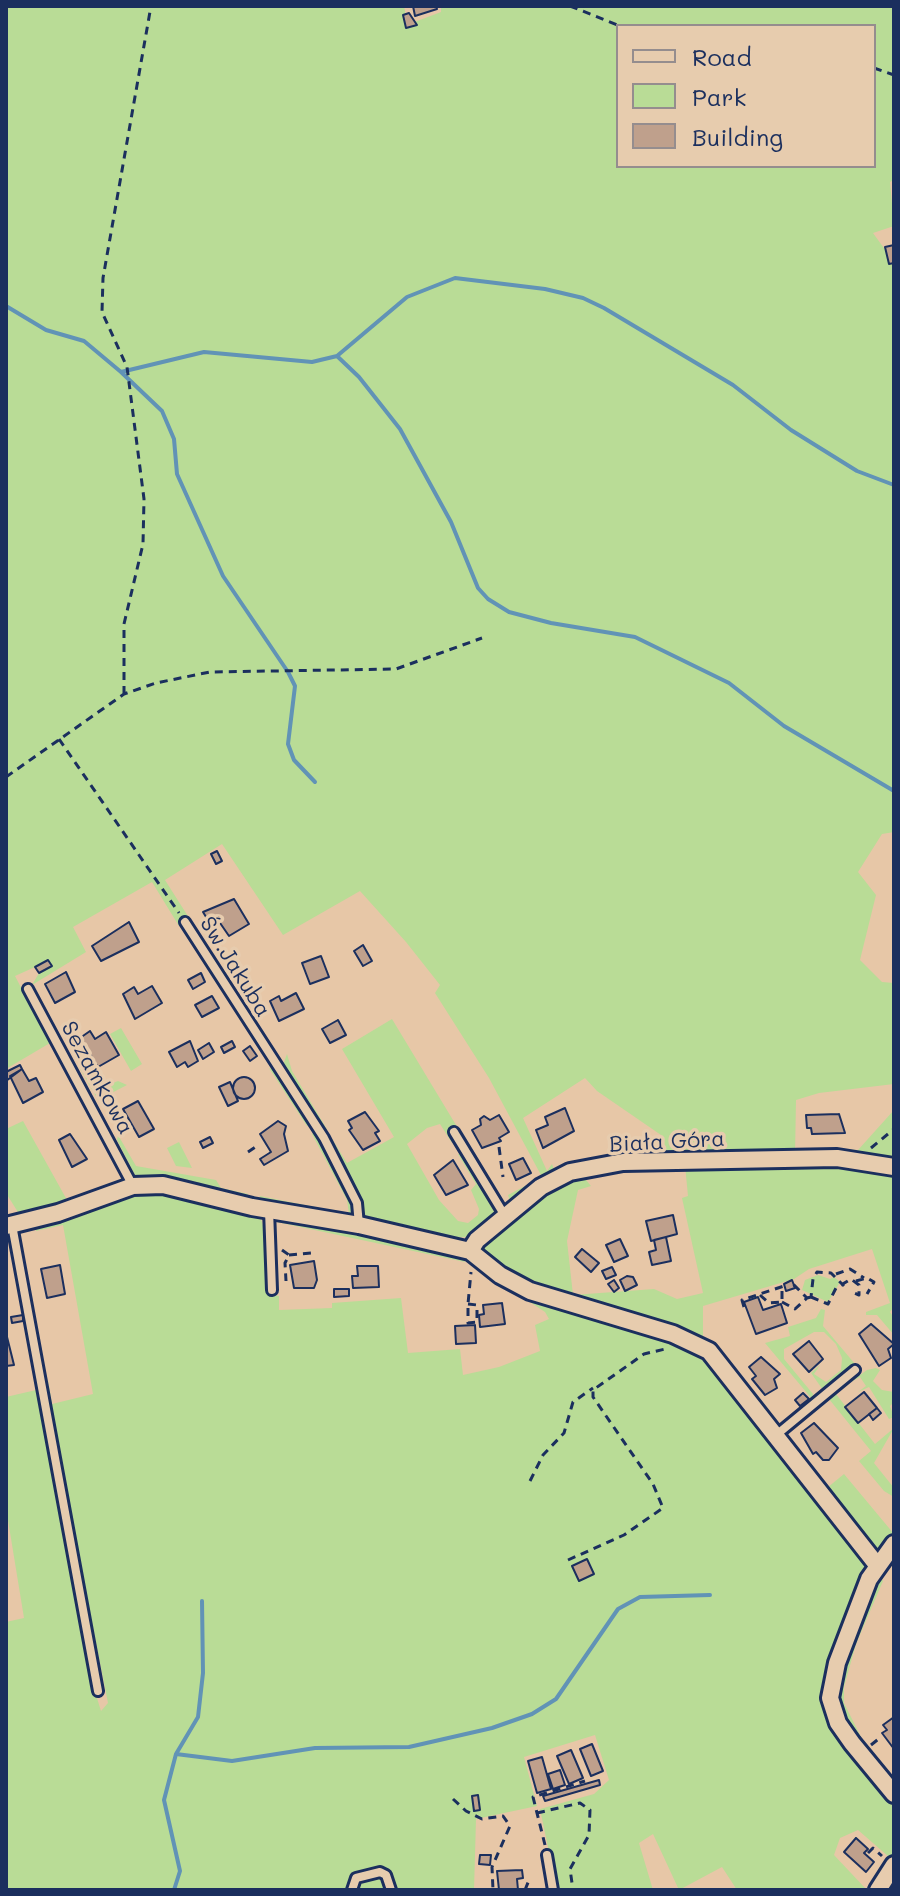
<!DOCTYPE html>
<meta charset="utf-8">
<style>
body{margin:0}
#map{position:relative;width:900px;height:1896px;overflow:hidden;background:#e7c7a7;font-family:Mali,sans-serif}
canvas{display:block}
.frame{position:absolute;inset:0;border:8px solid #1b2f5e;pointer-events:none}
.legend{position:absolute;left:616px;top:24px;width:260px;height:144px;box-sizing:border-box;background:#e7ccae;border:2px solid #958d8e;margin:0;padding:10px 14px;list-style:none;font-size:24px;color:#1b2f5e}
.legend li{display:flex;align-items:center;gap:16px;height:40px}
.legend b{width:40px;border:2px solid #958d8e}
</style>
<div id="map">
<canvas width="900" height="1896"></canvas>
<div class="frame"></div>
<ul class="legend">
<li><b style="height:10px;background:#e7ccae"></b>Road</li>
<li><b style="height:22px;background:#b9dc96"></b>Park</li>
<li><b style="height:22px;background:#bfa08c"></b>Building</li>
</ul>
</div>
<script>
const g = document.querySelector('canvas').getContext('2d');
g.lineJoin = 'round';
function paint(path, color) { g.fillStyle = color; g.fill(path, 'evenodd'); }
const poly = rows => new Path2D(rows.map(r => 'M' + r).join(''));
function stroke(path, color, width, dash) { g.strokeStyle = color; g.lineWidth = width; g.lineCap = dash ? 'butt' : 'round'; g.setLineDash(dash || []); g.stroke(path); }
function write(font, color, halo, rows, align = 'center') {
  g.font = font + ' Mali,sans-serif'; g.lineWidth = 7; g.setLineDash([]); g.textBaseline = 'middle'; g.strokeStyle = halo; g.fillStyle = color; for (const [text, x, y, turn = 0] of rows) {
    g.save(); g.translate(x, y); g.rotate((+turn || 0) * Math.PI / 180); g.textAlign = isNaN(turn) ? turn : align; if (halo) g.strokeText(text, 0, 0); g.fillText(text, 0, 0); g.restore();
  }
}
paint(poly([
 [6,6,404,6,407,21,412,23,441,12,441,6,894,6,894,180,890,182,894,226,873,233,894,262,894,832,882,834,858,872,876,895,860,960,882,982,894,983,894,1084,819,1093,796,1100,795,1155,712,1151,612,1157,659,1150,661,1135,597,1091,585,1078,523,1118,547,1171,552,1164,554,1169,553,1173,510,1201,508,1195,542,1177,489,1078,435,993,440,985,406,942,360,891,283,935,222,844,165,880,191,921,179,926,152,882,73,927,86,952,32,985,39,973,35,967,15,976,50,1043,6,1069],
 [618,26,874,26,874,166,618,166],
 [392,1019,497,1193,455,1129,449,1132,452,1143,440,1124,427,1128,407,1144,439,1200,458,1221,468,1223,478,1215,479,1209,471,1190,476,1184,458,1154,462,1154,497,1217,469,1237,443,1238,367,1222,357,1191,331,1142,332,1139,347,1163,394,1137,342,1049],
 [121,1028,142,1064,131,1071,110,1034],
 [287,1054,292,1071,328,1131,290,1081,283,1065],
 [84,1063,100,1082,108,1085,118,1081,127,1085,98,1100,79,1067],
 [269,1068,274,1070,311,1124,307,1126],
 [894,1110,894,1163,812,1153,813,1148,858,1150],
 [23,1121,67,1200,121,1179,121,1172,122,1184,21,1217,6,1193,6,1129],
 [316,1131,352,1200,352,1217,259,1202,260,1196,349,1214,347,1200,312,1134],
 [118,1135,136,1166,216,1180,221,1188,248,1194,246,1199,142,1180,135,1175,117,1140],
 [179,1142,192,1168,176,1166,167,1148],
 [840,1163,894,1171,894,1307,890,1312,894,1318,894,1335,877,1315,866,1315,866,1312,890,1303,872,1249,809,1269,794,1279,703,1306,703,1343,869,1565,826,1699,894,1801,894,1859,873,1890,737,1890,722,1867,679,1890,653,1834,639,1843,653,1890,557,1890,540,1809,594,1794,609,1780,595,1735,524,1757,537,1806,476,1819,474,1890,6,1890,6,1622,24,1618,6,1508,6,1397,36,1390,88,1669,101,1711,108,1703,50,1411,48,1380,52,1404,93,1394,63,1225,36,1231,36,1225,117,1194,157,1189,260,1216,265,1232,268,1294,279,1296,279,1310,332,1308,332,1303,401,1298,408,1353,460,1349,463,1375,499,1367,540,1351,535,1325,549,1319,545,1312,478,1268,479,1248,539,1193,582,1175,591,1186,578,1190,567,1241,573,1295,654,1289,677,1299,703,1293,682,1198,688,1196,685,1165],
 [858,1830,889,1857,866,1889,834,1855,840,1838],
 [278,1216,461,1252,465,1262,277,1222],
 [818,1275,830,1279,834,1277,840,1282,828,1302,802,1290,805,1280],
 [821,1309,825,1310,823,1326,855,1364,823,1390,811,1373,820,1365,814,1374,826,1382,841,1370,842,1358,836,1344,824,1332,814,1332,784,1349,784,1359,813,1394,812,1399,765,1343,790,1336,788,1327,816,1318],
 [876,1368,880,1370,873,1381,882,1390,894,1392,894,1402,890,1406,894,1417,889,1419,869,1387,858,1392,866,1386,860,1377,849,1383,867,1370],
 [836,1394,875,1444,894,1428,874,1463,894,1488,894,1497,884,1491,859,1461,871,1451,829,1399],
 [844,1474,894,1534,894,1539,878,1554,822,1492],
 [879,1575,883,1581,856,1644,844,1687,844,1703,865,1745,861,1745,842,1721,834,1691]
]), '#b9dc96');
stroke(poly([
 [6,306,46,330,84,341,121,372,204,352,312,362,337,356,407,297,455,278,545,289,583,298,604,308,733,385,791,430,857,471,894,485],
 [337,356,359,377,400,429,451,522,478,588,488,599,509,612,551,623,635,637,729,683,784,726,894,791],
 [121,372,162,411,174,439,177,474,223,576,288,672,295,686,288,744,294,760,315,782],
 [176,1754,232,1761,315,1748,409,1747,492,1728,532,1714,556,1699,618,1609,640,1597,710,1595],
 [174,1890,180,1871,164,1800,176,1754,198,1717,203,1673,202,1601]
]), '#6193b6', 4);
const building = poly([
 [413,6,436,6,437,9,415,16,413,6],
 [409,13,417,25,406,28,403,15,409,13],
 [894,245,894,263,889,264,885,247,894,245],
 [217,851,222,861,216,864,211,854,217,851],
 [234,899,249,924,229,936,218,920,211,925,203,912,234,899],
 [129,922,139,942,101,961,92,946,129,922],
 [363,945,372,961,363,966,354,951,363,945],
 [321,956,329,977,310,984,302,963,321,956],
 [48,960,52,966,39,973,35,967,48,960],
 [66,972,75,992,55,1003,45,984,66,972],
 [201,973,205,982,193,989,188,980,201,973],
 [152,986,162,1003,135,1019,123,994,134,987,138,994,152,986],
 [296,993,304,1009,279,1021,270,1001,279,996,281,1001,296,993],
 [212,996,219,1008,202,1017,195,1005,212,996],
 [338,1020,346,1035,330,1043,322,1029,338,1020],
 [90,1031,95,1039,106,1032,119,1055,98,1067,80,1038,90,1031],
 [190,1041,198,1061,188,1067,185,1062,177,1067,169,1052,190,1041],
 [232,1041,235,1047,224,1053,221,1047,232,1041],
 [209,1043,214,1052,203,1059,198,1050,209,1043],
 [250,1046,257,1056,250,1061,243,1051,250,1046],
 [20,1065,22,1069,6,1081,6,1072,20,1065],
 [22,1069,29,1081,36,1078,43,1092,23,1103,10,1076,22,1069],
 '233 1088a11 11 0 1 1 22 0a11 11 0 1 1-22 0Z',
 [230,1082,238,1101,228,1106,219,1087,230,1082],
 [138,1101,154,1129,139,1137,123,1109,138,1101],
 [565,1108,574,1131,543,1148,536,1130,548,1125,545,1117,565,1108],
 [365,1112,379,1131,375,1133,380,1141,363,1150,349,1130,352,1128,348,1121,365,1112],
 [839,1114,845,1133,812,1134,811,1128,807,1128,806,1115,839,1114],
 [499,1115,509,1132,499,1138,501,1141,482,1148,472,1130,481,1125,480,1119,484,1116,490,1120,499,1115],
 [278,1121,286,1126,284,1134,288,1151,264,1165,260,1159,271,1152,260,1134,278,1121],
 [70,1134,87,1159,72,1167,59,1140,70,1134],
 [210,1137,213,1143,203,1148,200,1142,210,1137],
 [523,1158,531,1173,516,1180,509,1164,523,1158],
 [453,1160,468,1185,446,1195,434,1175,453,1160],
 [673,1215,677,1234,651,1241,646,1221,673,1215],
 [666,1237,671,1261,652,1265,649,1252,656,1250,654,1240,666,1237],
 [620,1239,628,1256,614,1262,606,1245,620,1239],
 [582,1249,599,1263,591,1272,575,1257,582,1249],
 [314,1261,317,1280,314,1288,294,1288,290,1265,314,1261],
 [60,1265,65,1294,47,1298,41,1269,60,1265],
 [357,1266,378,1266,379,1287,353,1288,352,1276,358,1276,357,1266],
 [612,1267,616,1275,606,1279,602,1271,612,1267],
 [627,1276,633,1277,637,1285,625,1291,620,1280,627,1276],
 [614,1280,619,1288,614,1292,608,1284,614,1280],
 [792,1280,795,1288,786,1291,784,1284,792,1280],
 [334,1289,349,1289,349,1296,334,1297,334,1289],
 [758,1297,763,1310,781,1304,787,1323,756,1334,744,1302,758,1297],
 [502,1303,505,1324,480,1327,479,1315,484,1314,483,1305,502,1303],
 [23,1315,23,1321,12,1323,11,1317,23,1315],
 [871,1324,894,1344,888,1349,891,1358,879,1366,859,1334,871,1324],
 [475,1325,476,1343,456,1344,455,1326,475,1325],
 [6,1333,14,1365,6,1366,6,1333],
 [809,1341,823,1359,809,1372,793,1354,809,1341],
 [761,1357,780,1374,774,1379,777,1388,765,1395,752,1379,756,1376,749,1367,761,1357],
 [864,1392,877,1408,858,1423,845,1407,864,1392],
 [803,1393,809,1399,800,1406,795,1400,803,1393],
 [877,1408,881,1413,873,1420,869,1414,877,1408],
 [814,1423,838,1448,829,1460,823,1460,816,1452,813,1454,801,1433,814,1423],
 [587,1559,594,1574,579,1581,572,1566,587,1559],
 [894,1717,894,1749,882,1733,887,1730,883,1725,894,1717],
 [592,1744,603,1771,591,1776,580,1749,592,1744],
 [571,1750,583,1778,569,1784,557,1756,571,1750],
 [542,1757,551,1789,537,1793,528,1761,542,1757],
 [560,1770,565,1785,553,1789,548,1774,560,1770],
 [599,1780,600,1785,545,1801,543,1796,599,1780],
 [478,1795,480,1810,474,1811,472,1796,478,1795],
 [856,1838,868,1849,864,1853,874,1862,866,1872,844,1852,856,1838],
 [480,1855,491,1855,490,1865,479,1864,480,1855],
 [522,1870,523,1878,517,1879,518,1890,499,1890,497,1871,522,1870]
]);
paint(building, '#bfa08c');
stroke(building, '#1b2f5e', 2);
const service = poly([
 [185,922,324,1138,357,1203,359,1225],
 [28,989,133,1186],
 [454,1132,505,1216],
 [269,1210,272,1290],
 [12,1225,98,1691],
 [775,1436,855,1370],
 [547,1855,553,1890],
 [352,1890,356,1878,380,1872,386,1875,391,1890]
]);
const minor = poly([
 [6,1226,58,1213,133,1186,163,1185,252,1207,359,1225,470,1251,500,1275,530,1291,673,1334,709,1351,877,1565],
 [470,1251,477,1240,541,1187,570,1172,623,1162,837,1158,894,1167],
 [894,1544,869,1579,837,1663,830,1698,838,1723,852,1743,894,1794],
 [878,1890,894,1865]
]);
stroke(service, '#1b2f5e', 14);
stroke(minor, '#1b2f5e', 22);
stroke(poly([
 [570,6,620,26],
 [874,68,894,75],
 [124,694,124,624,143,544,144,499,127,367,102,312,103,278,151,6],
 [59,739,179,913],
 [6,777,124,694,156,683,210,672,396,669,482,638],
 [117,1133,128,1127],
 [499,1147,503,1177],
 [871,1148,894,1129],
 [248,1152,257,1146],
 [282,1250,289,1255,285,1263,286,1281],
 [289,1255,312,1253],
 [836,1274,850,1269,864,1278],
 [856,1281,867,1278,874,1282,867,1294],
 [760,1295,769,1303,782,1302,782,1288],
 [811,1297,828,1304,836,1288,851,1279,859,1285,859,1295,854,1293],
 [807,1298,811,1297,813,1279,817,1272,831,1273,844,1286],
 [782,1302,795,1309,807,1298,793,1284],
 [468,1304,477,1305,477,1322,468,1323,468,1304,471,1272],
 [744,1307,742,1300,784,1286],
 [530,1481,543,1455,564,1433,573,1402,593,1388],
 [568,1560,624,1535,663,1508,653,1484,593,1397,593,1390,644,1354,665,1349],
 [871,1745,881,1737],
 [453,1799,466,1811,482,1819,503,1816,510,1826,492,1867,493,1890],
 [537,1813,580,1803,590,1810,589,1835,570,1869,573,1890],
 [545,1845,533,1797,585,1781],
 [868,1853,873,1848,882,1856],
 [525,1890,529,1880]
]), '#1b2f5e', 3, [8, 6]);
stroke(service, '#e7ccae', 8);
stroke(minor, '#e7ccae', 16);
write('22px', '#1b2f5e', '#e7ccae', [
 ["Św.Jakuba",235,967,58],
 ["Sezamkowa",97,1078,61],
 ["Biała Góra",667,1142,-3]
]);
</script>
